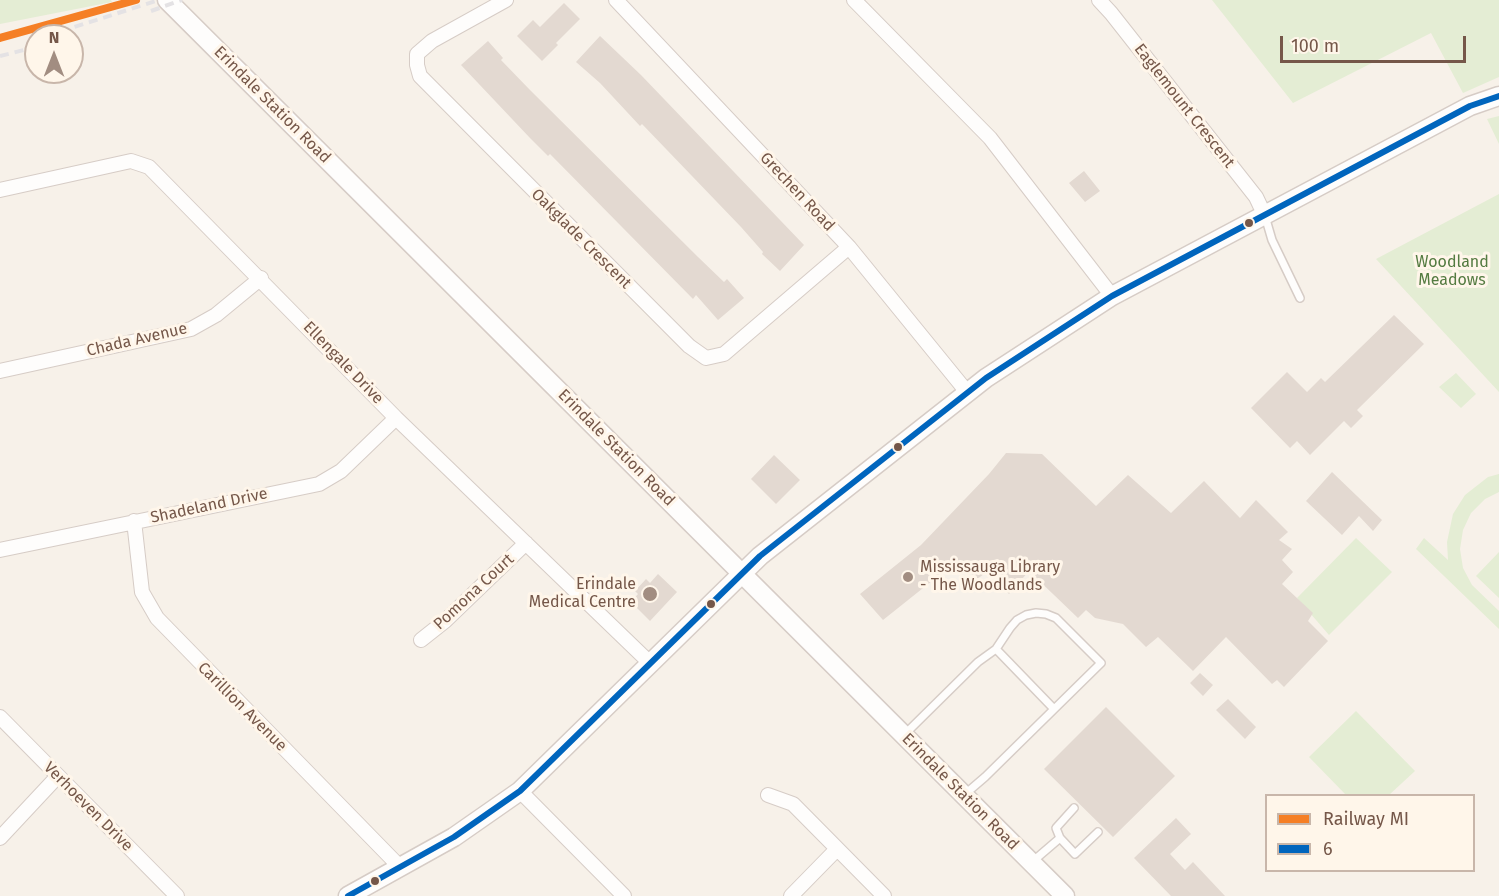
<!DOCTYPE html>
<style>
body{margin:0}
#map{position:relative;width:1499px;height:896px;overflow:hidden;background:#f7f1e9;font-family:"Fira Sans",sans-serif}
canvas{display:block}
.legend{position:absolute;left:1265px;top:794px;width:210px;height:78px;box-sizing:border-box;background:#fff6ea;border:2px solid #c8b6aa;margin:0;padding:8px 10px;list-style:none;font-size:18px;color:#755749}
.legend li{display:flex;align-items:center;gap:12px;height:30px}
.legend b{width:30px;border:2px solid #c8b6aa}
.north{position:absolute;left:24px;top:24px;width:60px;height:60px;box-sizing:border-box;background:#fff6ea;border:2px solid #c8b6aa;border-radius:50%;rotate:0deg;font-size:16px;font-weight:700;line-height:24px;text-align:center;color:#755749}
.north::after{content:'';display:block;margin:auto;width:21px;height:27px;background:#a28d81;clip-path:polygon(50% 0,100% 100%,50% 72%,0 100%)}
.scale{position:absolute;left:1280px;top:36px;width:186px;height:27px;box-sizing:border-box;border:3px solid #755749;border-top:0;padding-left:8px;font-size:18px;line-height:21px;white-space:nowrap;color:#755749;-webkit-text-stroke:4px #fff6ea;paint-order:stroke}
</style>
<div id="map">
<canvas width="1499" height="896"></canvas>
<ul class="legend">
<li><b style="height:8px;background:#f57f25"></b>Railway MI</li>
<li><b style="height:8px;background:#0065bd"></b>6</li>
</ul>
<div class="north">N</div>
<div class="scale">100 m</div>
</div>
<script>
const g = document.querySelector('canvas').getContext('2d');
g.lineJoin = 'round';
function paint(path, color) { g.fillStyle = color; g.fill(path, 'evenodd'); }
const poly = rows => new Path2D(rows.map(r => 'M' + r).join(''));
function stroke(path, color, width, dash) { g.strokeStyle = color; g.lineWidth = width; g.lineCap = dash ? 'butt' : 'round'; g.setLineDash(dash || []); g.stroke(path); }
function write(font, color, halo, rows, align = 'center') {
  g.font = font + ' "Fira Sans",sans-serif'; g.lineWidth = 6; g.setLineDash([]); g.textBaseline = 'middle'; g.strokeStyle = halo; g.fillStyle = color; for (const [text, x, y, turn = 0] of rows) {
    g.save(); g.translate(x, y); g.rotate((+turn || 0) * Math.PI / 180); g.textAlign = isNaN(turn) ? turn : align; if (halo) g.strokeText(text, 0, 0); g.fillText(text, 0, 0); g.restore();
  }
}
paint(poly([
 [0,0,111,0,112,2,0,24],
 [1212,0,1499,0,1499,77,1463,93,1431,33,1293,103],
 [1499,116,1499,144,1487,119],
 [1499,194,1499,392,1376,259],
 [1456,373,1476,394,1461,408,1439,387],
 [1499,474,1499,492,1485,499,1471,513,1463,530,1460,549,1463,568,1472,585,1499,611,1499,629,1416,549,1424,538,1448,560,1447,542,1453,514,1465,495,1488,477],
 [1356,538,1392,572,1329,635,1297,598],
 [1499,552,1499,598,1476,576],
 [1356,711,1415,771,1389,795,1346,795,1309,757]
]), '#e4edd4');
paint(poly([
 [564,3,580,19,556,43,558,45,542,61,517,36,533,20,540,27],
 [600,36,641,75,804,245,780,271,762,254,763,252,741,227,642,124,640,126,600,83,576,62],
 [488,41,503,58,501,60,530,90,698,257,724,282,727,279,744,298,718,320,696,295,693,299,550,154,548,156,530,138,461,65],
 [1084,171,1100,191,1085,202,1069,183],
 [1394,315,1424,344,1357,410,1363,416,1351,428,1344,421,1310,455,1297,441,1290,448,1251,408,1287,372,1307,392,1321,378,1325,382],
 [1006,453,1042,454,1096,506,1128,475,1171,513,1204,481,1240,518,1256,500,1288,532,1279,540,1292,549,1282,560,1293,572,1282,584,1313,613,1308,621,1328,641,1284,687,1277,680,1272,684,1226,637,1193,671,1158,637,1146,647,1123,624,1095,618,1086,610,1078,618,1029,571,1009,594,987,572,977,579,957,561,883,620,860,594,921,545,989,474],
 [774,455,800,480,776,504,751,479],
 [1332,472,1382,520,1373,531,1359,516,1342,535,1306,501],
 [658,574,677,592,650,621,631,602,638,594,635,591,646,579,650,583],
 [1200,673,1213,685,1203,696,1190,683],
 [1228,699,1256,727,1245,739,1216,710],
 [1106,707,1175,776,1113,837,1044,769],
 [1176,818,1191,834,1170,854,1185,870,1193,862,1225,896,1171,896,1134,858]
]), '#e3d9d1');
const service = poly([
 [1265,216,1272,240,1300,298],
 [996,649,1054,709],
 [905,734,978,662,996,649,1010,628,1017,620,1026,615,1036,613,1046,614,1056,618,1101,663,985,777,964,795],
 [1074,808,1056,828,1060,838,1075,854,1098,832],
 [1032,862,1060,838]
]);
const minor = poly([
 [506,0,432,41,417,54,417,65,420,76,689,346,706,358,724,354,849,247],
 [616,0,849,247,967,392],
 [854,0,990,138,1112,296],
 [1099,0,1111,13,1256,197,1265,216],
 [0,190,131,161,149,167,396,418,650,663],
 [0,371,191,329,216,315,261,278],
 [134,521,142,592,157,618,400,867],
 [0,550,319,484,341,471,396,418],
 [421,640,445,621,526,543],
 [0,717,177,896],
 [520,791,624,896],
 [768,795,793,804,884,896],
 [0,838,57,777],
 [791,896,837,849]
]);
const tertiary = poly([
 [167,0,1065,896],
 [348,896,454,837,520,791,760,556,986,378,1112,296,1470,106,1499,96]
]);
stroke(service, '#d6ccc6', 10);
stroke(minor, '#d6ccc6', 16);
stroke(tertiary, '#d6ccc6', 21);
stroke(service, '#fefdfc', 7);
stroke(minor, '#fefdfc', 14);
stroke(tertiary, '#fefdfc', 18);
stroke(poly([
 [151,11,182,0],
 [46,36,159,0],
 [0,56,36,47]
]), '#e4e2e4', 4, [9, 6]);
stroke(poly([
 [348,896,454,837,520,791,760,556,986,378,1112,296,1470,106,1499,96]
]), '#0065bd', 6);
stroke(poly([
 [0,38,136,0]
]), '#f57f25', 8);
for (const [x, y, r, color] of [
 [1249,223,5,"#755749"],
 [898,447,5,"#755749"],
 [908,577,6,"#a28d81"],
 [650,594,8,"#a28d81"],
 [711,604,5,"#755749"],
 [375,881,5,"#755749"]
]) { const dot = new Path2D(); dot.arc(x, y, r, 0, 2 * Math.PI); g.fillStyle = color; g.fill(dot); stroke(dot, '#fff6ea', 2); }
write('16px', '#755749', '#fff6ea', [
 ["Erindale Station Road",272,105,45],
 ["Eaglemount Crescent",1184,106,52],
 ["Grechen Road",797,192,47],
 ["Oakglade Crescent",581,239,45],
 ["Chada Avenue",137,340,-13],
 ["Ellengale Drive",343,363,46],
 ["Erindale Station Road",616,448,45],
 ["Shadeland Drive",209,506,-12],
 ["Pomona Court",474,592,-43],
 ["Carillion Avenue",242,707,45],
 ["Erindale Station Road",960,792,45],
 ["Verhoeven Drive",88,807,45]
]);
write('16px', '#547b41', '#fff6ea', [
 ["Woodland",1452,263],
 ["Meadows",1452,281]
]);
write('16px', '#755749', '#fff6ea', [
 ["Mississauga Library",920,568],
 ["- The Woodlands",920,586],
 ["Erindale",636,585,"right"],
 ["Medical Centre",636,603,"right"]
], 'left');
</script>
